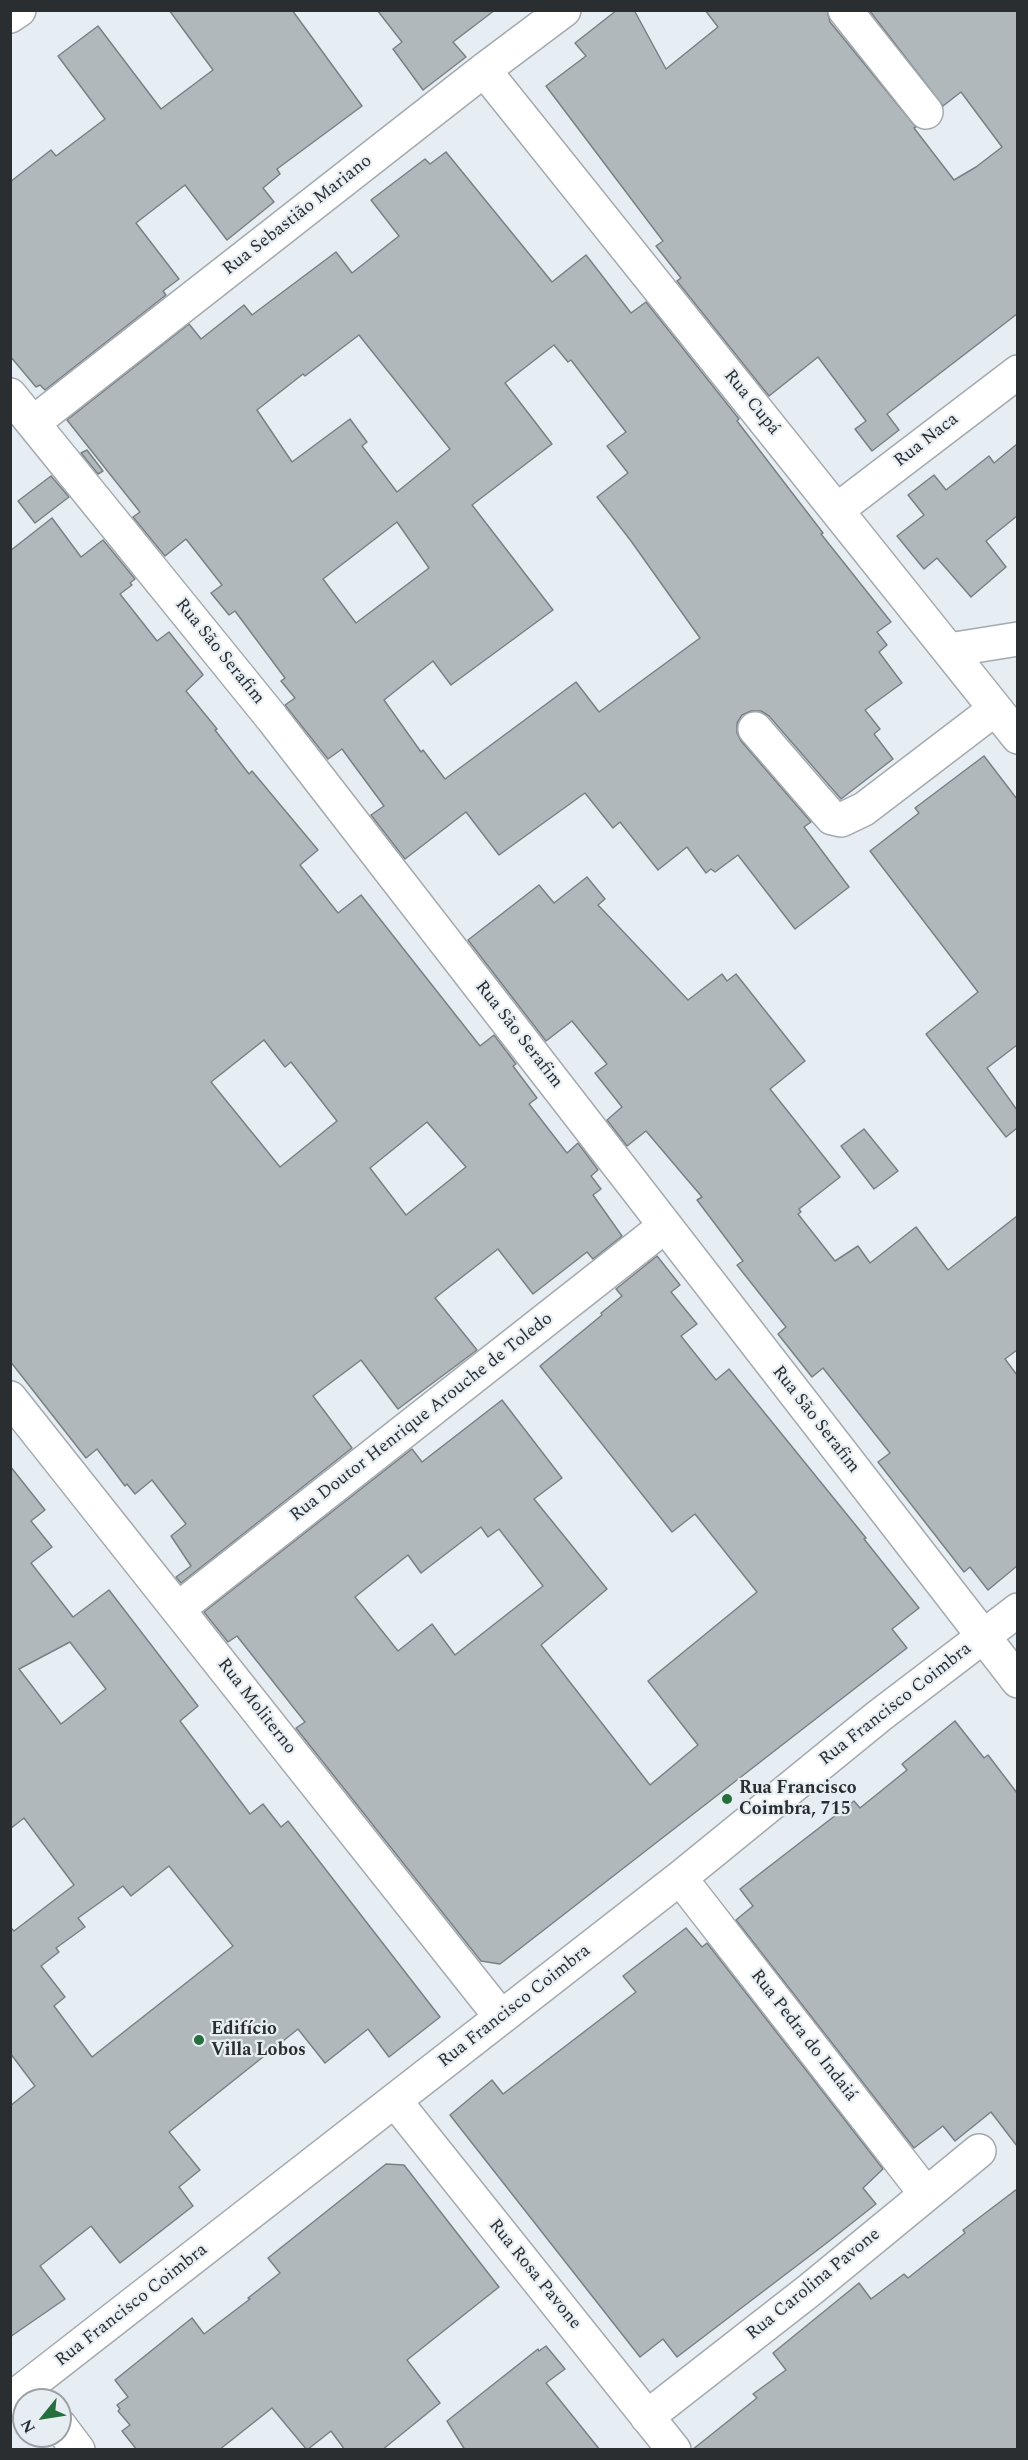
<!DOCTYPE html>
<meta charset="utf-8">
<style>
body{margin:0}
#map{position:relative;width:1028px;height:2460px;overflow:hidden;background:#e7eef3;font-family:Spectral,serif}
canvas{display:block}
.frame{position:absolute;inset:0;border:12px solid #2b2e30;pointer-events:none}
.north{position:absolute;left:12px;top:2388px;width:60px;height:60px;box-sizing:border-box;background:#e7eef3;border:2px solid #9ca1a5;border-radius:50%;rotate:240deg;font-size:16px;font-weight:700;line-height:24px;text-align:center;color:#2b2e30}
.north::after{content:'';display:block;margin:auto;width:21px;height:27px;background:#256f3d;clip-path:polygon(50% 0,100% 100%,50% 72%,0 100%)}
</style>
<div id="map">
<canvas width="1028" height="2460"></canvas>
<div class="frame"></div>
<div class="north">N</div>
</div>
<script>
const g = document.querySelector('canvas').getContext('2d');
g.lineJoin = 'round';
function paint(path, color) { g.fillStyle = color; g.fill(path, 'evenodd'); }
const poly = rows => new Path2D(rows.map(r => 'M' + r).join(''));
function stroke(path, color, width, dash) { g.strokeStyle = color; g.lineWidth = width; g.lineCap = dash ? 'butt' : 'round'; g.setLineDash(dash || []); g.stroke(path); }
function write(font, color, halo, rows, align = 'center') {
  g.font = font + ' Spectral,serif'; g.lineWidth = 4.5; g.setLineDash([]); g.textBaseline = 'middle'; g.strokeStyle = halo; g.fillStyle = color; for (const [text, x, y, turn = 0] of rows) {
    g.save(); g.translate(x, y); g.rotate((+turn || 0) * Math.PI / 180); g.textAlign = isNaN(turn) ? turn : align; if (halo) g.strokeText(text, 0, 0); g.fillText(text, 0, 0); g.restore();
  }
}
const building = poly([
 [169,10,292,10,362,106,277,169,280,174,263,188,274,202,227,240,185,185,136,223,179,279,163,291,166,295,45,390,40,385,36,387,10,356,10,182,51,150,56,156,105,119,58,56,98,26,161,109,213,70,169,10],
 [377,10,495,10,453,42,466,57,423,90,393,49,402,42,377,10],
 [617,10,634,10,666,69,718,27,705,10,827,10,830,22,916,127,914,128,954,180,976,167,1002,147,961,92,943,106,869,10,1017,10,1017,314,887,414,899,430,872,451,855,429,866,421,818,357,769,396,677,281,681,278,656,246,663,241,546,86,586,56,575,43,617,10],
 [446,152,552,282,586,255,631,313,646,302,739,419,737,421,823,533,821,534,891,622,877,632,887,645,879,652,902,683,865,710,880,729,874,734,893,759,841,799,769,716,761,711,751,711,742,715,737,723,737,733,741,741,811,822,804,827,849,887,795,929,738,855,715,872,711,869,706,873,687,847,658,870,620,822,613,828,585,793,499,855,466,812,405,859,371,815,384,806,342,749,328,759,285,705,295,698,281,681,285,678,235,611,229,615,211,593,222,585,186,539,165,556,133,517,140,512,67,420,189,324,201,339,244,305,252,315,336,252,352,273,399,236,371,200,425,159,430,164,446,152],
 [359,335,450,449,397,492,362,446,367,442,350,419,292,462,257,410,303,374,305,376,359,335],
 [554,345,568,362,571,360,626,432,607,446,628,473,597,497,631,541,700,638,599,712,576,682,445,779,423,750,421,752,384,700,433,661,451,685,553,610,472,505,552,444,505,383,554,345],
 [397,522,429,568,356,623,323,579,397,522],
 [1017,444,1017,516,986,541,1006,567,971,597,937,558,924,569,897,536,924,515,908,495,934,475,946,490,989,456,994,463,1017,444],
 [87,450,103,471,98,474,81,453,87,450],
 [51,476,69,497,35,523,18,501,51,476],
 [52,518,81,557,103,540,135,579,130,583,132,585,120,594,157,641,169,632,201,672,203,675,186,691,217,729,215,730,249,774,252,771,318,850,300,865,338,913,361,895,480,1046,494,1035,516,1064,513,1066,537,1098,529,1104,567,1153,578,1143,598,1170,591,1176,601,1189,593,1195,622,1236,593,1259,587,1252,533,1294,498,1249,435,1298,477,1350,398,1409,361,1360,313,1396,352,1448,181,1583,176,1577,191,1566,171,1536,186,1524,152,1480,135,1494,127,1484,125,1486,97,1449,86,1458,10,1361,10,551,52,518],
 [264,1040,285,1067,291,1062,337,1121,280,1167,211,1082,264,1040],
 [427,1122,466,1167,406,1215,370,1168,427,1122],
 [984,756,1017,799,1017,1045,987,1068,1017,1110,1017,1128,1006,1137,926,1034,978,992,870,851,919,813,915,808,984,756],
 [587,877,605,899,598,905,688,1000,722,974,727,981,736,974,805,1061,770,1089,840,1177,799,1209,801,1212,798,1214,835,1261,858,1246,870,1263,916,1227,948,1270,1017,1216,1017,1350,1005,1359,1017,1375,1017,1566,988,1590,970,1567,964,1572,878,1462,890,1453,823,1368,812,1377,778,1334,786,1327,737,1265,743,1261,697,1200,702,1197,646,1131,627,1146,607,1120,622,1107,595,1073,607,1064,572,1021,546,1041,468,940,539,885,554,903,587,877],
 [864,1129,898,1171,874,1189,841,1146,864,1129],
 [657,1256,680,1285,671,1292,697,1324,681,1336,716,1380,729,1369,866,1538,864,1539,919,1608,892,1629,907,1648,500,1964,481,1961,296,1728,305,1722,237,1636,228,1642,204,1612,412,1449,422,1462,502,1400,562,1478,534,1499,607,1589,541,1645,650,1785,698,1745,648,1681,757,1592,695,1514,672,1532,540,1366,602,1315,601,1313,622,1296,616,1289,657,1256],
 [481,1527,488,1537,499,1529,543,1586,455,1655,432,1624,398,1651,355,1597,408,1555,421,1573,481,1527],
 [10,1466,45,1510,31,1521,52,1547,31,1563,73,1617,109,1590,198,1706,180,1721,250,1814,263,1804,281,1827,288,1821,440,2017,389,2057,368,2029,325,2063,298,2029,169,2132,200,2170,179,2187,193,2206,120,2263,91,2226,40,2266,65,2299,10,2337,10,2106,35,2086,10,2053,10,1927,14,1931,74,1885,24,1818,10,1829,10,1466],
 [70,1642,106,1689,61,1724,19,1669,70,1642],
 [169,1866,233,1946,92,2057,54,2006,65,1997,41,1966,59,1952,56,1948,85,1927,78,1918,123,1886,131,1896,169,1866],
 [955,1721,984,1758,988,1755,1017,1793,1017,2146,991,2112,955,2141,943,2126,914,2148,736,1920,753,1906,740,1889,854,1801,860,1808,907,1770,902,1764,955,1721],
 [686,1928,702,1947,707,1943,883,2169,863,2188,876,2204,828,2242,677,2357,663,2339,640,2357,450,2115,492,2080,503,2094,636,1992,623,1976,686,1928],
 [386,2164,404,2165,499,2287,407,2360,440,2403,382,2450,345,2450,331,2431,307,2450,272,2408,219,2450,137,2450,122,2431,130,2425,118,2411,120,2409,117,2405,128,2397,115,2380,192,2318,204,2334,250,2299,248,2298,280,2273,268,2258,386,2164],
 [1017,2189,1017,2450,692,2450,757,2398,753,2394,786,2370,773,2353,859,2283,871,2299,904,2274,908,2278,965,2233,963,2230,1017,2189],
 [546,2346,565,2369,546,2383,600,2450,465,2450,447,2421,538,2349,539,2351,546,2346]
]);
paint(building, '#b0b8bc');
stroke(building, '#798184', 1.5);
const minor = poly([
 [845,10,926,112],
 [10,16,19,10],
 [484,70,1018,737],
 [10,395,272,718,1018,1681],
 [33,423,484,70,564,10],
 [837,510,1018,372],
 [949,650,1018,639],
 [755,729,832,818,841,820,864,809,995,709],
 [10,1398,501,2017],
 [178,1609,665,1226],
 [680,1878,926,2194],
 [395,2101,674,2450],
 [10,2400,680,1878,879,1716,1018,1610],
 [647,2417,811,2289,979,2151],
 [60,2426,78,2450]
]);
stroke(minor, '#a4aab0', 36);
stroke(minor, '#fff', 33);
for (const [x, y, r, color] of [
 [727,1799,6,"#256f3d"],
 [199,2040,6,"#256f3d"]
]) { const dot = new Path2D(); dot.arc(x, y, r, 0, 2 * Math.PI); g.fillStyle = color; g.fill(dot); stroke(dot, '#e7eef3', 2); }
write('18px', '#2b2e30', '#e7eef3', [
 ["Rua Sebastião Mariano",298,216,-38],
 ["Rua Cupá",751,403,51],
 ["Rua Naca",927,441,-38],
 ["Rua São Serafim",219,652,51],
 ["Rua São Serafim",518,1035,52],
 ["Rua Doutor Henrique Arouche de Toledo",422,1418,-38],
 ["Rua São Serafim",815,1420,52],
 ["Rua Francisco Coimbra",896,1705,-38],
 ["Rua Moliterno",256,1707,52],
 ["Rua Francisco Coimbra",515,2007,-38],
 ["Rua Pedra do Indaiá",803,2036,52],
 ["Rua Rosa Pavone",534,2275,51],
 ["Rua Carolina Pavone",814,2285,-39],
 ["Rua Francisco Coimbra",132,2306,-38]
]);
write('bold 18px', '#2b2e30', '#e7eef3', [
 ["Rua Francisco",739,1789],
 ["Coimbra, 715",739,1810],
 ["Edifício",211,2030],
 ["Villa Lobos",211,2051]
], 'left');
</script>
